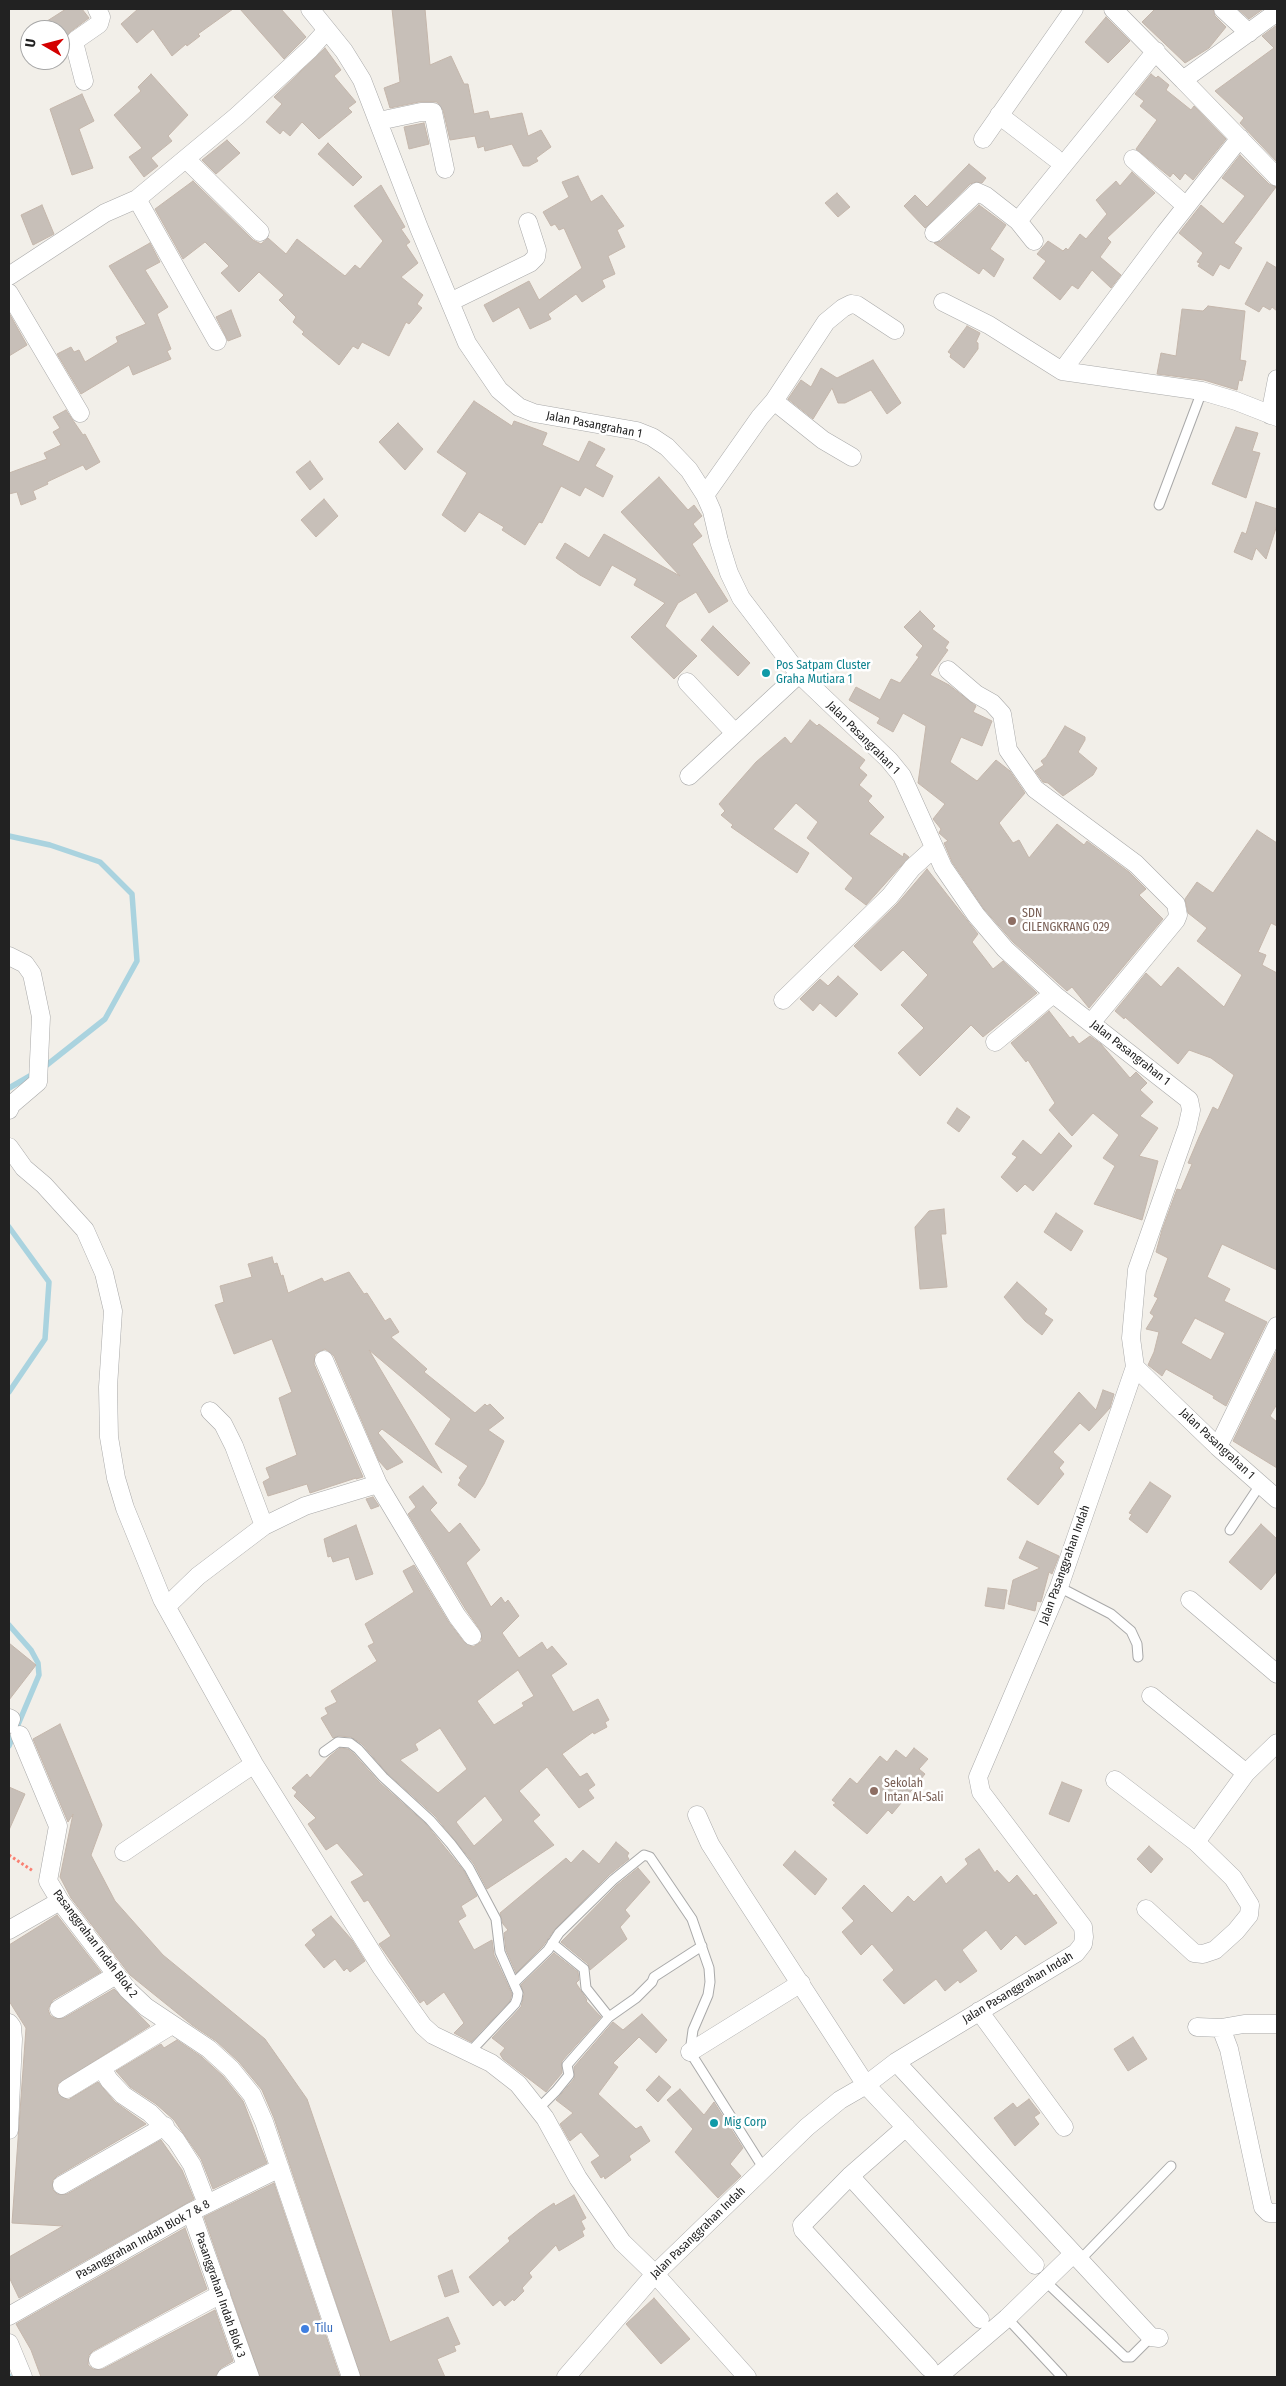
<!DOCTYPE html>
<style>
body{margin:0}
#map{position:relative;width:1286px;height:2386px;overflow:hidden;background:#f2efe9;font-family:"Fira Sans Condensed",sans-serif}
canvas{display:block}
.frame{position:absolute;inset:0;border:10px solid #222;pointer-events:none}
.north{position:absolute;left:20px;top:20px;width:50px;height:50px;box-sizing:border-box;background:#fff;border:1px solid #a7a7a7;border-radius:50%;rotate:278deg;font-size:14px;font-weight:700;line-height:20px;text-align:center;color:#222}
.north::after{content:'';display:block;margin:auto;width:18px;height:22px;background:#d40000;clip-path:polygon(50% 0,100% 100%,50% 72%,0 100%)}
</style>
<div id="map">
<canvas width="1286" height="2386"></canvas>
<div class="frame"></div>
<div class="north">U</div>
</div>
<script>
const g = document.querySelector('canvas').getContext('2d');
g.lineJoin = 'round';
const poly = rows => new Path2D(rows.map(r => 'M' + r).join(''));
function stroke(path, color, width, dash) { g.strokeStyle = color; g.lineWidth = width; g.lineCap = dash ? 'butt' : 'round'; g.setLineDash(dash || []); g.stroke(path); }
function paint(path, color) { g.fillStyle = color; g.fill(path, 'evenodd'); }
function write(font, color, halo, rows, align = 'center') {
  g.font = font + ' "Fira Sans Condensed",sans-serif'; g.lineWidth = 5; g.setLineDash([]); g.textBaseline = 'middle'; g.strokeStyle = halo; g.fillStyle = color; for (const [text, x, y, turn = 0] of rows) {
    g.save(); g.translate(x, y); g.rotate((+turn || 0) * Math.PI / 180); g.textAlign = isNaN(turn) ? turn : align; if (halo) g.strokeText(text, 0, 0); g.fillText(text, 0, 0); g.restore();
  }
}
stroke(poly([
 [9,836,50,845,100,862,132,894,137,961,105,1019,43,1068],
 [9,1088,35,1073],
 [9,1227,49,1282,45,1339,9,1392],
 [9,1625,31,1650,38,1663,39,1675,9,1746],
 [9,2376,9,2377]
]), '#aad3df', 5.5);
const building = poly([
 [66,9,82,9,89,18,70,32,65,40,60,44,60,30,33,30,66,9],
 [138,9,233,9,198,34,200,36,187,46,186,44,172,56,153,29,137,43,121,24,138,9],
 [240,9,281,9,306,37,284,59,240,9],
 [392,9,425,9,430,65,451,56,464,84,468,84,474,114,488,111,490,119,522,113,528,136,541,130,551,147,536,158,538,161,529,166,523,166,512,144,485,151,484,146,478,148,475,136,450,140,443,110,437,102,419,102,390,108,384,88,400,82,392,9],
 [1155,9,1213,9,1215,16,1226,27,1209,48,1185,63,1142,22,1155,9],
 [1238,9,1263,9,1249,19,1238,9],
 [1106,17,1130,41,1108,63,1085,42,1106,17],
 [1277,25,1277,162,1240,123,1244,118,1215,91,1274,48,1262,36,1277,25],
 [325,48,341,70,334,76,356,102,348,108,352,112,319,139,302,122,290,136,283,130,280,134,266,122,282,104,274,97,325,48],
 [151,74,188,115,168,136,172,141,151,158,158,166,144,177,129,157,142,148,114,115,141,91,138,87,151,74],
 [1151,74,1156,78,1158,76,1169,85,1166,90,1191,110,1194,106,1226,139,1193,180,1185,173,1180,180,1173,173,1170,177,1136,149,1157,120,1140,106,1144,101,1135,94,1151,74],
 [82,94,94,121,79,129,93,168,72,175,50,109,82,94],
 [424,123,429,144,409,149,404,127,424,123],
 [227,140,240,153,216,174,202,160,227,140],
 [328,143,362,177,353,186,318,154,328,143],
 [1240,155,1269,184,1276,187,1234,243,1242,248,1229,269,1220,264,1213,276,1198,266,1200,263,1197,262,1203,253,1179,233,1201,205,1223,224,1245,196,1222,178,1240,155],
 [969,164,986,178,982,183,976,182,970,184,925,228,904,206,915,195,927,207,969,164],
 [1132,172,1155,193,1107,238,1111,242,1100,257,1121,275,1111,288,1092,270,1078,289,1072,285,1060,300,1033,278,1046,261,1037,254,1048,241,1063,251,1066,248,1068,250,1080,234,1086,239,1107,214,1096,200,1116,181,1120,186,1132,172],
 [578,176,591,202,602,195,624,226,617,230,625,247,608,256,615,274,602,280,605,287,582,302,576,294,548,314,551,319,530,329,519,307,493,322,484,305,529,281,539,300,582,268,564,228,559,230,555,224,551,226,543,212,569,197,562,182,578,176],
 [193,181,253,240,261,244,268,238,286,254,297,239,345,276,355,265,360,269,383,241,354,206,381,185,405,227,401,229,410,242,406,245,418,263,401,277,423,295,417,304,422,308,409,324,406,322,389,356,362,342,358,349,353,346,339,365,302,334,304,332,293,322,296,317,279,300,284,295,259,272,239,292,221,273,229,266,205,242,183,259,155,209,193,181],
 [837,193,850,207,838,217,825,203,837,193],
 [42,205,54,234,33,245,21,215,42,205],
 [979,205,1006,225,990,249,1004,259,994,277,983,268,979,274,934,243,941,241,979,205],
 [150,243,160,262,145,270,168,307,157,314,171,349,167,351,171,359,133,375,129,365,81,394,57,354,71,347,74,352,79,350,85,362,118,342,116,337,146,324,109,266,150,243],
 [1267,262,1277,268,1277,311,1272,307,1270,310,1263,306,1259,312,1245,304,1267,262],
 [1208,306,1245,311,1240,360,1246,361,1242,381,1239,380,1237,390,1204,380,1157,374,1161,353,1176,356,1182,309,1203,311,1208,306],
 [231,310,241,336,228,341,216,317,231,310],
 [9,313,27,345,9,356,9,313],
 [967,326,980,333,976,342,978,343,978,349,964,368,950,357,951,354,948,352,967,326],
 [873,360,901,403,887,414,871,390,845,403,838,403,832,388,813,419,788,399,801,380,811,387,821,368,837,378,873,360],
 [474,401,512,426,514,421,547,433,542,445,579,462,589,441,605,449,595,466,613,476,603,497,585,487,580,496,561,486,542,523,539,522,525,545,502,530,504,527,479,512,465,532,442,515,467,473,437,452,474,401],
 [66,410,83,435,85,434,100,462,86,470,83,465,47,482,48,484,33,491,36,499,21,505,17,492,9,494,9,473,47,459,44,453,61,445,53,432,60,428,53,417,66,410],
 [398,423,423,449,405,470,379,442,398,423],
 [1236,427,1258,433,1252,451,1260,453,1246,498,1212,484,1236,427],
 [310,461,323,479,310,490,296,472,310,461],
 [659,477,688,510,694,505,702,516,693,524,702,536,692,544,728,601,709,613,696,592,678,603,665,626,697,656,674,679,631,637,665,603,634,585,637,579,612,565,600,586,580,575,556,558,565,543,589,558,604,534,680,576,621,512,659,477],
 [324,499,338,516,316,537,301,520,324,499],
 [1256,502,1277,509,1277,525,1266,559,1256,548,1252,560,1234,552,1242,532,1246,534,1256,502],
 [920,611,935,626,932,629,949,642,945,648,948,650,930,675,949,685,976,706,973,712,992,721,982,746,961,737,950,762,977,781,996,760,1010,771,1025,793,999,823,1013,843,1019,840,1029,858,1057,824,1084,845,1087,841,1129,872,1146,889,1139,895,1163,919,1089,1008,1072,987,1067,991,1013,942,984,909,952,862,944,843,948,841,939,833,941,829,933,819,945,804,918,783,926,726,903,713,893,732,877,723,880,718,849,700,856,687,880,700,891,679,900,683,919,657,916,655,923,646,904,627,920,611],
 [713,626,750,663,738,676,701,640,713,626],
 [810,720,817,726,819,724,865,760,859,768,867,775,859,785,872,796,868,801,884,817,869,834,903,857,904,853,909,857,866,905,845,889,853,878,807,838,818,822,796,803,773,829,809,853,797,873,731,827,733,825,721,815,725,811,719,804,756,762,785,737,791,744,810,720],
 [1065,726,1085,737,1085,740,1078,752,1097,768,1093,775,1063,796,1048,783,1043,782,1035,771,1044,765,1041,761,1046,757,1065,726],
 [1257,830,1277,843,1277,926,1271,923,1258,952,1266,955,1262,965,1277,973,1277,1270,1222,1244,1207,1277,1230,1289,1224,1301,1267,1322,1226,1406,1213,1398,1214,1396,1166,1369,1162,1376,1148,1365,1154,1352,1159,1332,1146,1329,1154,1316,1150,1313,1158,1298,1154,1296,1168,1258,1156,1252,1162,1230,1177,1189,1181,1190,1192,1164,1188,1163,1199,1137,1213,1107,1218,1110,1234,1075,1211,1058,1189,1050,1178,1064,1125,1017,1124,1019,1115,1011,1146,973,1161,987,1178,967,1224,1007,1242,975,1197,941,1207,928,1188,913,1185,899,1197,882,1213,893,1257,830],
 [1195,1318,1225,1333,1211,1360,1181,1343,1195,1318],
 [927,869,978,934,972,942,993,969,1003,961,1037,993,983,1037,971,1025,920,1076,898,1053,924,1028,901,1005,928,975,903,950,881,971,854,946,897,904,927,869],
 [838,976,858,994,836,1017,820,1003,813,1011,800,999,820,979,828,986,838,976],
 [1049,1011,1070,1038,1073,1036,1079,1044,1090,1036,1101,1044,1130,1078,1136,1072,1147,1083,1140,1090,1153,1102,1140,1116,1158,1128,1139,1156,1158,1161,1142,1220,1094,1204,1115,1166,1103,1158,1119,1135,1093,1113,1072,1136,1049,1110,1055,1103,1028,1060,1026,1062,1011,1043,1049,1011],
 [957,1108,970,1117,959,1132,947,1123,957,1108],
 [1059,1133,1072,1146,1033,1191,1025,1184,1017,1192,1001,1177,1017,1157,1012,1154,1023,1140,1041,1155,1059,1133],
 [944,1209,946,1234,941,1234,947,1287,920,1289,915,1227,929,1211,944,1209],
 [1056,1213,1083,1231,1071,1251,1044,1232,1056,1213],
 [272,1257,274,1264,277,1263,281,1276,283,1275,288,1293,322,1278,324,1282,349,1272,364,1294,367,1293,385,1321,390,1318,399,1332,391,1337,427,1369,424,1372,475,1413,485,1404,487,1406,490,1404,504,1418,488,1430,504,1441,484,1484,475,1498,458,1485,461,1480,459,1478,468,1466,435,1444,451,1419,369,1350,442,1473,382,1429,378,1433,403,1462,387,1470,379,1461,334,1356,325,1349,315,1354,314,1364,363,1477,356,1479,356,1478,310,1493,307,1484,268,1496,263,1482,270,1478,266,1468,297,1455,279,1398,292,1392,272,1339,234,1354,215,1305,224,1302,220,1286,252,1277,248,1264,272,1257],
 [1017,1282,1047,1309,1044,1314,1053,1320,1042,1335,1025,1321,1004,1297,1017,1282],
 [1277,1350,1277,1404,1270,1416,1277,1422,1277,1468,1233,1441,1277,1350],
 [1103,1390,1114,1394,1110,1408,1089,1431,1080,1423,1053,1452,1064,1462,1059,1468,1064,1474,1038,1505,1007,1479,1079,1392,1096,1410,1103,1390],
 [1150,1482,1171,1496,1147,1533,1129,1519,1132,1514,1129,1513,1150,1482],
 [423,1486,437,1503,430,1510,449,1533,460,1523,480,1550,466,1563,491,1607,501,1597,505,1603,508,1600,519,1616,502,1633,519,1658,542,1642,547,1650,552,1646,567,1664,551,1675,573,1712,598,1699,609,1720,605,1722,607,1727,594,1734,593,1732,562,1754,580,1777,587,1773,595,1785,588,1790,594,1798,579,1808,547,1767,519,1791,540,1815,533,1821,554,1845,487,1889,474,1864,435,1816,387,1773,362,1744,351,1737,339,1736,333,1738,321,1718,328,1714,325,1708,337,1702,331,1691,377,1661,368,1646,374,1643,365,1624,414,1592,403,1571,414,1565,448,1621,464,1642,473,1647,482,1641,480,1630,466,1610,408,1514,416,1507,409,1497,423,1486],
 [518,1670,534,1696,522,1703,524,1706,494,1725,477,1701,518,1670],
 [440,1728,467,1769,438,1793,400,1760,418,1750,415,1744,440,1728],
 [485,1796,503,1820,474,1846,456,1822,485,1796],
 [373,1497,379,1506,371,1509,366,1499,373,1497],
 [1261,1524,1277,1539,1277,1571,1261,1590,1229,1562,1261,1524],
 [356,1525,373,1574,356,1580,349,1557,333,1562,331,1556,328,1557,324,1539,356,1525],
 [1027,1541,1059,1556,1052,1574,1049,1572,1041,1602,1037,1601,1035,1611,1008,1604,1013,1580,1040,1568,1019,1558,1027,1541],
 [988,1588,1007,1590,1004,1609,985,1606,988,1588],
 [9,1643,36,1665,9,1700,9,1643],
 [60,1724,102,1825,91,1855,115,1901,163,1955,265,2039,307,2099,390,2342,448,2317,460,2344,454,2346,456,2351,437,2359,445,2377,361,2377,274,2118,262,2090,239,2062,216,2041,192,2025,130,1975,71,1898,60,1877,73,1814,68,1822,33,1739,60,1724],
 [340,1748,348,1749,354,1754,379,1782,426,1824,464,1871,477,1896,461,1906,466,1916,458,1921,474,1950,492,1940,494,1955,512,1994,510,2001,471,2042,454,2033,464,2023,444,1992,427,2005,424,2000,420,2003,379,1944,391,1936,368,1900,364,1902,351,1882,364,1875,337,1843,326,1850,308,1824,316,1818,294,1796,297,1792,292,1788,307,1774,310,1778,330,1756,340,1748],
 [914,1748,928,1759,919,1769,925,1774,892,1814,888,1810,867,1834,833,1805,836,1803,832,1800,850,1778,857,1784,880,1756,887,1762,896,1750,906,1758,914,1748],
 [1062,1782,1082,1790,1069,1822,1049,1814,1062,1782],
 [9,1787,25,1794,9,1830,9,1787],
 [616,1842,629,1853,627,1856,629,1859,609,1875,555,1929,543,1946,516,1973,506,1950,504,1933,508,1930,503,1924,500,1913,566,1858,571,1863,583,1850,599,1864,616,1842],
 [1149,1846,1163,1859,1151,1873,1137,1859,1149,1846],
 [979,1849,995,1873,997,1870,1009,1883,1017,1875,1034,1896,1036,1894,1057,1923,1025,1945,1016,1935,1001,1950,986,1930,962,1950,977,1971,960,1983,958,1980,945,1991,936,1979,904,2004,883,1980,894,1970,872,1944,861,1955,842,1932,854,1921,842,1908,864,1885,892,1913,908,1896,914,1902,941,1876,946,1884,968,1864,965,1859,979,1849],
 [795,1851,827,1879,815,1895,783,1865,795,1851],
 [638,1868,650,1882,625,1910,630,1916,620,1927,627,1939,590,1970,588,1964,561,1942,617,1885,638,1868],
 [57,1915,101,1972,53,2000,48,2009,50,2015,54,2018,64,2018,114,1989,150,2026,58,2084,58,2094,68,2100,98,2082,115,2102,146,2124,57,2176,53,2180,53,2190,57,2194,67,2194,161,2140,182,2170,194,2199,19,2298,9,2277,9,2257,63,2226,12,2223,26,2028,9,2001,9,1945,57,1915],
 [331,1916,352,1940,365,1961,350,1972,347,1968,344,1971,335,1959,324,1968,305,1945,316,1935,312,1930,331,1916],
 [554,1953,578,1972,579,1980,576,1983,587,2000,586,2001,601,2017,562,2061,562,2073,546,2092,503,2059,500,2054,505,2048,492,2038,521,2007,524,1994,521,1985,554,1953],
 [642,2014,667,2040,656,2053,639,2037,613,2063,618,2067,598,2094,636,2129,641,2126,650,2141,629,2156,631,2160,605,2179,604,2176,601,2178,591,2162,600,2156,581,2132,570,2141,569,2140,560,2124,573,2113,556,2100,574,2079,574,2067,613,2022,623,2030,642,2014],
 [1133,2037,1147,2059,1128,2071,1114,2049,1133,2037],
 [177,2040,202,2057,223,2076,243,2101,267,2163,213,2189,201,2159,174,2120,156,2104,130,2087,116,2071,161,2044,164,2048,177,2040],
 [659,2076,671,2087,658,2102,646,2090,659,2076],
 [680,2089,704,2115,714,2102,743,2148,730,2164,741,2176,718,2198,675,2152,693,2129,667,2100,680,2089],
 [1029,2099,1040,2113,1034,2117,1039,2124,1015,2146,994,2118,1013,2103,1017,2108,1029,2099],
 [274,2183,340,2377,260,2377,204,2217,274,2183],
 [574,2195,586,2218,581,2221,585,2229,582,2231,584,2236,559,2251,556,2245,529,2273,532,2277,522,2288,524,2291,514,2301,513,2299,505,2306,500,2300,493,2306,469,2277,510,2241,508,2238,539,2213,554,2203,555,2206,574,2195],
 [185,2228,207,2289,93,2351,89,2355,88,2365,93,2369,103,2369,215,2310,233,2361,221,2368,215,2377,41,2377,31,2350,16,2324,185,2228],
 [452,2270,459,2292,445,2297,438,2276,452,2270],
 [654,2298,690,2339,661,2364,626,2324,654,2298]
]);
paint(building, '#c7bfb8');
stroke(building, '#c4b6ab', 1);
const service = poly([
 [1159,505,1202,391],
 [1230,1530,1260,1485],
 [1059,1587,1111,1614,1131,1631,1137,1644,1138,1657],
 [324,1752,338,1742,350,1743,358,1749,383,1777,430,1820,451,1844,469,1868,496,1919,500,1952,518,1993,517,1999,515,2004,470,2052],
 [552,1943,584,1969,586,1988,609,2017],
 [514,1983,548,1950,559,1933,613,1880,644,1855,650,1857,692,1919,709,1968,710,1982,708,1995,693,2030,690,2052,764,2169],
 [538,2109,556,2091,569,2075,567,2065,609,2017,636,1998,652,1982,654,1977,702,1946],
 [1080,2260,1171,2166],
 [1044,2280,1125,2357,1131,2357,1151,2337],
 [1007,2318,1062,2377]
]);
const minor = poly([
 [310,9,344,51,362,80,419,228,467,343,499,390,519,407,534,413,637,431,652,437,667,447,689,470,705,495,712,511,719,541,729,573,741,598,799,674,889,760,902,776,943,867,976,915,1005,949,1056,996,1189,1100,1191,1110,1187,1128,1137,1270,1131,1338,1135,1367,1218,1447,1277,1499],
 [1113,9,1183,80],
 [1223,9,1249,33],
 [1277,12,1183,80,1277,177],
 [84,81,75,46,76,40,99,24,101,17,97,9],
 [999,115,1055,158],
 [379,121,421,112,433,112,445,169],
 [983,139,1074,9],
 [1133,159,1186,206],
 [187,160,260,232],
 [137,199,217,341],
 [934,233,977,192,986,196,1018,221],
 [1034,241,1018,221,1156,51],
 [9,276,105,213,137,199,237,116,310,49,327,30],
 [9,293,80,413],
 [450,302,530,263,536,257,537,250,528,222],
 [943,302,989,325,1062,371,1202,391,1236,401,1277,417],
 [1062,371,1165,233,1240,138],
 [774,401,826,322,843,308,851,304,857,305,895,330],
 [1270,415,1277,379],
 [705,495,760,417,774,401,823,440,852,457],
 [948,670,976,694,992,703,1002,714,1008,750,1035,789,1136,864,1176,904,1178,915,1176,920,1091,1023],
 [687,682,734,732],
 [689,776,799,674],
 [9,956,25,964,32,974,41,1017,38,1082,11,1105,9,1110],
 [783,1000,890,896,912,868,934,848],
 [995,1042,1053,994],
 [9,1147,24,1168,44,1185,85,1230,104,1273,113,1311,108,1387,109,1437,116,1478,125,1508,162,1599,254,1764,381,1967,423,2026,433,2035,491,2063,518,2084,545,2118,578,2178,622,2242,655,2274,747,2377],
 [210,1411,223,1424,234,1446,264,1526],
 [1218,1447,1277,1326],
 [378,1484,457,1616,472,1636],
 [1190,1600,1277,1674],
 [167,1606,198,1576,264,1526,305,1506,378,1484,324,1360],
 [1151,1696,1246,1773],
 [9,1718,11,1719,9,1724],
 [20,1735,58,1826,48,1881,60,1901,128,1990,146,2007,209,2049,231,2069,252,2095,264,2122,351,2377],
 [1115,1780,1196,1842,1233,1878,1250,1905,1249,1915,1236,1931,1215,1950,1203,1954,1194,1953,1146,1909],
 [697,1815,710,1844,738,1888,866,2085,1035,2265],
 [1196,1842,1246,1773,1277,1743],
 [124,1852,254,1764],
 [9,1930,60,1901],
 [59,2009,116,1975],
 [979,2011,1064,2127],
 [9,2023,12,2027,13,2039,9,2130],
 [1197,2027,1221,2028,1244,2024,1277,2024],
 [1221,2028,1229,2049,1263,2207,1269,2213,1277,2213],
 [690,2052,801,1983],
 [896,2062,1151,2337,1159,2338],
 [102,2068,109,2080,123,2095,150,2113,176,2140,192,2165,207,2204],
 [67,2089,172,2025],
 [906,2127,850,2176,802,2225,803,2230,929,2368],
 [850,2176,980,2319],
 [62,2185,165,2126],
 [191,2212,250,2377],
 [9,2316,191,2212,280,2168],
 [9,2343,23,2377],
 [98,2360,221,2294],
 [226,2377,245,2367],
 [566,2377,655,2274,807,2127,840,2100,866,2085,896,2062,1076,1953,1083,1944,1084,1937,1083,1927,981,1792,978,1777,1059,1587,1135,1367],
 [938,2377,1007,2318,1073,2254]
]);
stroke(service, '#a9a9a9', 11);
stroke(minor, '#a9a9a9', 19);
stroke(poly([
 [9,1855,33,1871]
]), '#fa8072', 3, [2.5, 2.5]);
stroke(service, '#fff', 9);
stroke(minor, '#fff', 18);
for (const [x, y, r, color] of [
 [766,673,5,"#0f9aa8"],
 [1012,921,5,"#8d6e63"],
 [874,1791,5,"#8d6e63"],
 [714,2123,5,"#0f9aa8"],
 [305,2329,5,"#3f7fe0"]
]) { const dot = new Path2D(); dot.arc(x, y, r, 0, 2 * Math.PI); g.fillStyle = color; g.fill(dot); stroke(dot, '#fff', 2); }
write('12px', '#222', '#fff', [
 ["Jalan Pasangrahan 1",594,425,11],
 ["Jalan Pasangrahan 1",863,738,45],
 ["Jalan Pasangrahan 1",1130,1053,38],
 ["Jalan Pasangrahan 1",1217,1444,43],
 ["Jalan Pasanggrahan Indah",1065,1565,-70],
 ["Pasanggrahan Indah Blok 2",95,1944,53],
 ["Jalan Pasanggrahan Indah",1018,1988,-31],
 ["Jalan Pasanggrahan Indah",698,2233,-44],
 ["Pasanggrahan Indah Blok 7 & 8",143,2240,-29],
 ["Pasanggrahan Indah Blok 3",220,2295,71]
]);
write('12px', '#0d838f', '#fff', [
 ["Pos Satpam Cluster",776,666],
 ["Graha Mutiara 1",776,680],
 ["Mig Corp",724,2123]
], 'left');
write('12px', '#785e54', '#fff', [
 ["SDN",1022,914],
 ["CILENGKRANG 029",1022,928],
 ["Sekolah",884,1784],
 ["Intan Al-Sali",884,1798]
], 'left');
write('12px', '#366cbe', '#fff', [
 ["Tilu",315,2329]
], 'left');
</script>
